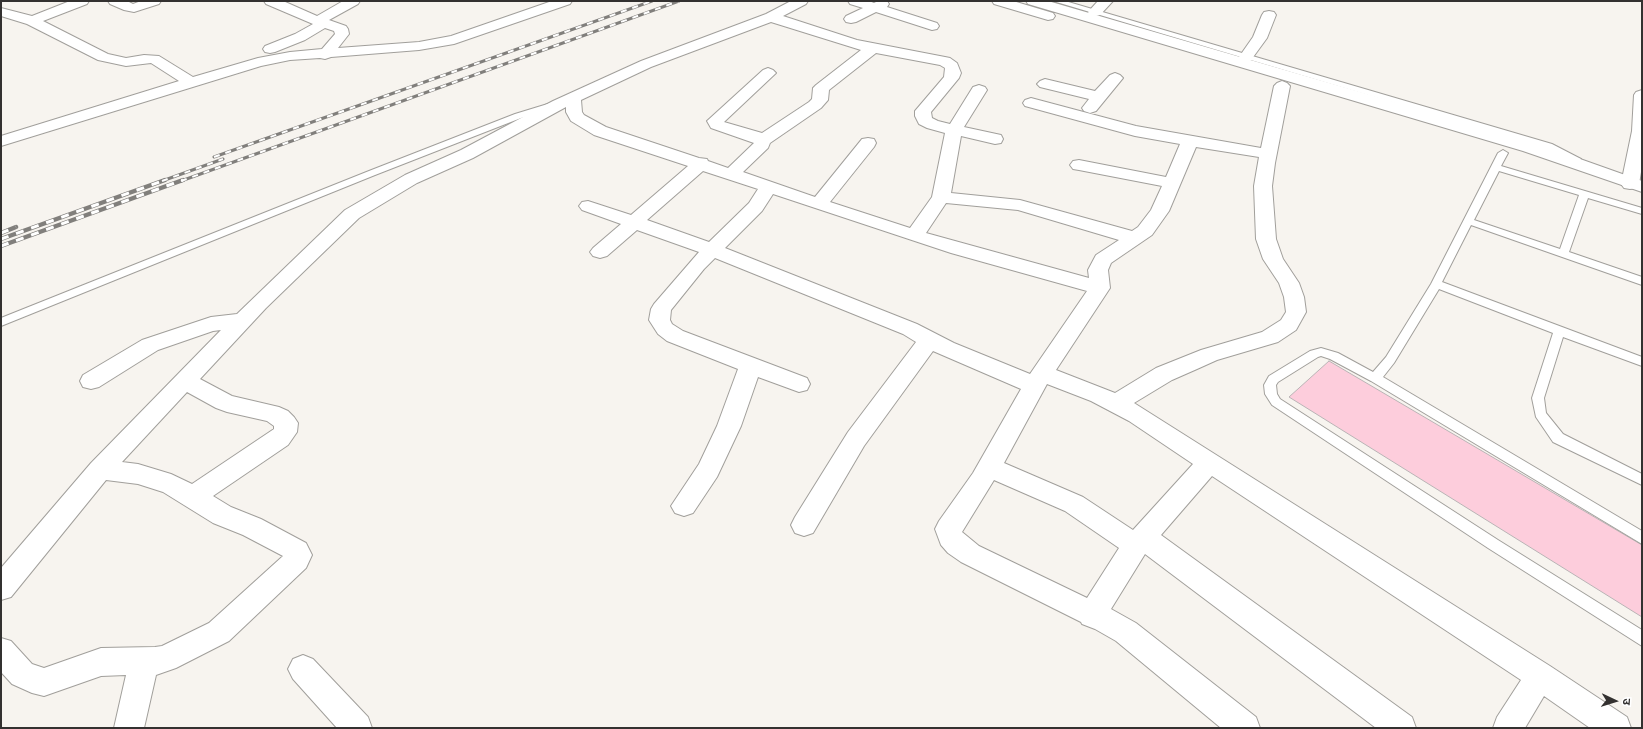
<!DOCTYPE html>
<meta charset="utf-8">
<style>
body{margin:0}
#map{position:relative;width:1643px;height:729px;overflow:hidden;background:#f7f4ef;font-family:"Playfair Display","Noto Sans Devanagari",serif}
canvas{display:block}
.frame{position:absolute;inset:0;border:2px solid #333130;pointer-events:none}
.north{position:absolute;left:1595px;top:681px;width:40px;height:40px;-webkit-text-stroke:3px #fff;paint-order:stroke;rotate:94deg;font-size:11px;font-weight:700;line-height:16px;text-align:center;color:#333130}
.north::after{content:'';display:block;margin:auto;width:14px;height:18px;background:#333130;clip-path:polygon(50% 0,100% 100%,50% 72%,0 100%)}
</style>
<div id="map">
<canvas width="1643" height="729"></canvas>
<div class="frame"></div>
<div class="north">उ</div>
</div>
<script>
const g = document.querySelector('canvas').getContext('2d');
g.lineJoin = 'round';
function paint(path, color) { g.fillStyle = color; g.fill(path, 'evenodd'); }
const poly = rows => new Path2D(rows.map(r => 'M' + r).join(''));
function stroke(path, color, width, dash) { g.strokeStyle = color; g.lineWidth = width; g.lineCap = dash ? 'butt' : 'round'; g.setLineDash(dash || []); g.stroke(path); }
const building = poly([
 [1329,361,1642,545,1642,617,1289,397,1329,361]
]);
paint(building, '#fdcddc');
stroke(building, '#b9b3b5', 1);
const lane = poly([
 [1053,1,1065,1,1552,144,1581,159,1579,161,1573,161,1546,148,1053,1],
 [551,103,554,104,555,106,554,108,521,118,375,175,1,326,1,318,369,171,515,114,551,103],
 [1503,150,1508,153,1501,166,1642,208,1642,214,1588,198,1569,252,1642,277,1642,285,1471,225,1442,282,1642,357,1642,366,1563,337,1544,398,1546,413,1563,434,1642,474,1642,485,1553,442,1536,417,1532,398,1553,333,1439,289,1394,363,1383,377,1642,531,1642,544,1371,381,1330,359,1321,356,1318,357,1278,382,1276,385,1277,394,1280,399,1498,540,1642,630,1642,646,1488,548,1272,405,1265,394,1264,385,1269,376,1310,351,1321,348,1338,353,1373,372,1386,357,1431,284,1498,153,1503,150],
 [1499,171,1579,195,1560,249,1474,220,1499,171]
]);
const street = poly([
 [70,1,89,1,87,4,43,21,108,54,126,58,144,55,159,56,193,77,258,58,290,52,322,49,335,34,334,31,325,28,305,40,275,52,270,53,265,52,263,49,265,46,295,34,313,24,266,4,264,1,283,1,317,16,343,1,360,1,358,4,329,20,346,26,348,29,349,34,338,48,419,42,451,36,552,1,572,1,570,4,454,44,419,50,331,57,325,59,320,58,290,60,261,66,1,146,1,136,179,81,151,63,126,66,98,60,27,24,1,16,1,8,32,16,70,1],
 [108,1,127,1,133,4,141,1,161,1,159,4,134,12,124,10,110,4,108,1],
 [791,1,808,1,806,4,783,16,857,40,945,57,950,58,957,63,961,73,959,78,931,112,932,118,938,121,950,124,973,87,979,85,985,87,987,90,964,127,1001,135,1003,139,1001,143,995,144,961,136,951,193,1020,200,1132,231,1138,227,1151,210,1162,186,1079,170,1073,169,1070,165,1073,161,1079,160,1166,177,1180,144,1135,136,1025,106,1023,103,1025,100,1031,98,1136,126,1261,148,1274,86,1277,83,1282,81,1287,83,1290,86,1275,163,1272,186,1276,239,1283,259,1299,283,1304,297,1306,312,1296,330,1278,342,1217,360,1197,369,1172,380,1134,403,1550,666,1627,717,1631,728,1590,728,1544,696,1525,728,1493,728,1497,717,1521,680,1212,476,1161,535,1412,717,1416,728,1376,728,1145,554,1111,609,1136,623,1256,717,1260,728,1221,728,1116,641,1095,629,1082,624,1081,622,961,562,948,553,941,545,935,529,939,521,973,473,1021,389,933,351,864,446,813,533,804,536,795,533,791,525,795,517,848,432,916,342,903,334,715,258,704,269,671,310,670,320,672,324,683,331,807,378,810,384,807,390,799,392,758,377,741,426,717,477,693,513,684,516,675,513,671,506,699,464,717,426,738,369,667,341,658,334,649,320,651,309,654,304,699,252,637,230,607,256,600,258,593,256,590,252,593,248,621,224,582,210,579,206,582,202,588,201,631,215,688,166,594,135,571,121,566,112,566,107,473,158,417,183,359,218,266,308,200,379,232,396,279,407,288,411,294,417,298,423,297,432,288,445,213,496,231,507,261,519,306,543,312,555,306,568,229,641,176,668,156,675,144,728,114,728,126,675,101,676,44,696,32,693,12,684,1,672,1,638,11,641,32,664,44,668,101,648,155,647,162,646,209,623,283,556,243,535,213,523,163,492,138,484,106,480,11,597,1,600,1,568,91,463,221,330,213,331,158,350,99,387,91,389,83,387,80,381,83,375,142,340,211,317,237,314,345,210,405,175,461,150,553,101,641,61,766,14,791,1],
 [771,22,861,50,816,85,813,88,812,99,809,102,762,133,724,122,776,73,773,70,768,68,763,70,707,121,711,128,754,143,728,168,708,161,707,159,699,158,606,127,584,115,582,112,581,100,651,67,771,22],
 [876,53,940,65,945,68,944,77,915,111,915,116,919,124,927,128,945,133,932,197,910,228,830,202,874,147,876,143,874,139,868,138,862,139,815,197,743,172,768,148,770,143,821,108,828,100,829,90,876,53],
 [1196,147,1259,157,1254,186,1256,239,1263,259,1279,283,1284,297,1286,312,1281,320,1262,332,1201,350,1156,368,1115,393,1056,370,1110,288,1108,270,1111,263,1152,235,1169,211,1196,147],
 [703,171,758,189,749,203,709,242,647,220,703,171],
 [773,194,951,253,1087,291,1030,374,954,343,917,324,725,248,762,211,773,194],
 [946,203,1018,210,1119,240,1096,255,1088,270,1089,278,926,233,946,203],
 [1047,384,1091,401,1129,421,1193,464,1133,530,1083,497,1004,463,1047,384],
 [187,392,216,408,227,412,267,421,274,426,274,429,192,484,171,474,138,464,122,462,187,392],
 [994,480,1065,511,1119,548,1087,598,979,546,962,532,994,480],
 [848,1,869,1,874,3,878,1,887,1,889,4,887,7,937,23,939,26,937,29,932,30,876,12,856,22,851,23,846,22,844,19,846,16,863,8,850,4,848,1],
 [1098,1,1113,1,1100,15,1095,16,1090,15,1088,12,1098,1],
 [1269,11,1274,12,1276,15,1267,38,1251,60,1246,61,1241,60,1239,57,1253,37,1262,15,1264,12,1269,11],
 [1115,73,1120,75,1123,78,1096,111,1090,113,1084,111,1082,108,1089,99,1040,87,1037,84,1040,81,1045,79,1095,91,1110,75,1115,73],
 [1642,90,1642,166,1639,184,1636,188,1630,189,1624,188,1621,184,1632,131,1634,95,1636,92,1642,90],
 [303,655,313,659,368,717,372,728,337,728,293,679,288,669,293,659,303,655]
]);
const secondary = poly([
 [992,1,1013,1,1053,13,1055,16,1053,19,1048,20,994,4,992,1],
 [1026,1,1048,1,1535,143,1642,181,1642,192,1523,151,1028,4,1026,1]
]);
stroke(lane, '#a19f9b', 2);
stroke(street, '#a19f9b', 2);
stroke(secondary, '#a19f9b', 2);
paint(lane, '#fff');
paint(street, '#fff');
paint(secondary, '#fff');
const railFar1 = poly([
 [214,157,652,1],
 [162,181,223,159],
 [181,181,679,1]
]);
const rail = poly([
 [1,233,16,227],
 [1,239,165,180],
 [1,246,183,180]
]);
stroke(railFar1, '#817f7c', 3);
stroke(rail, '#817f7c', 4.5);
stroke(railFar1, '#fff', 2, [6]);
stroke(rail, '#fff', 3, [8]);
</script>
